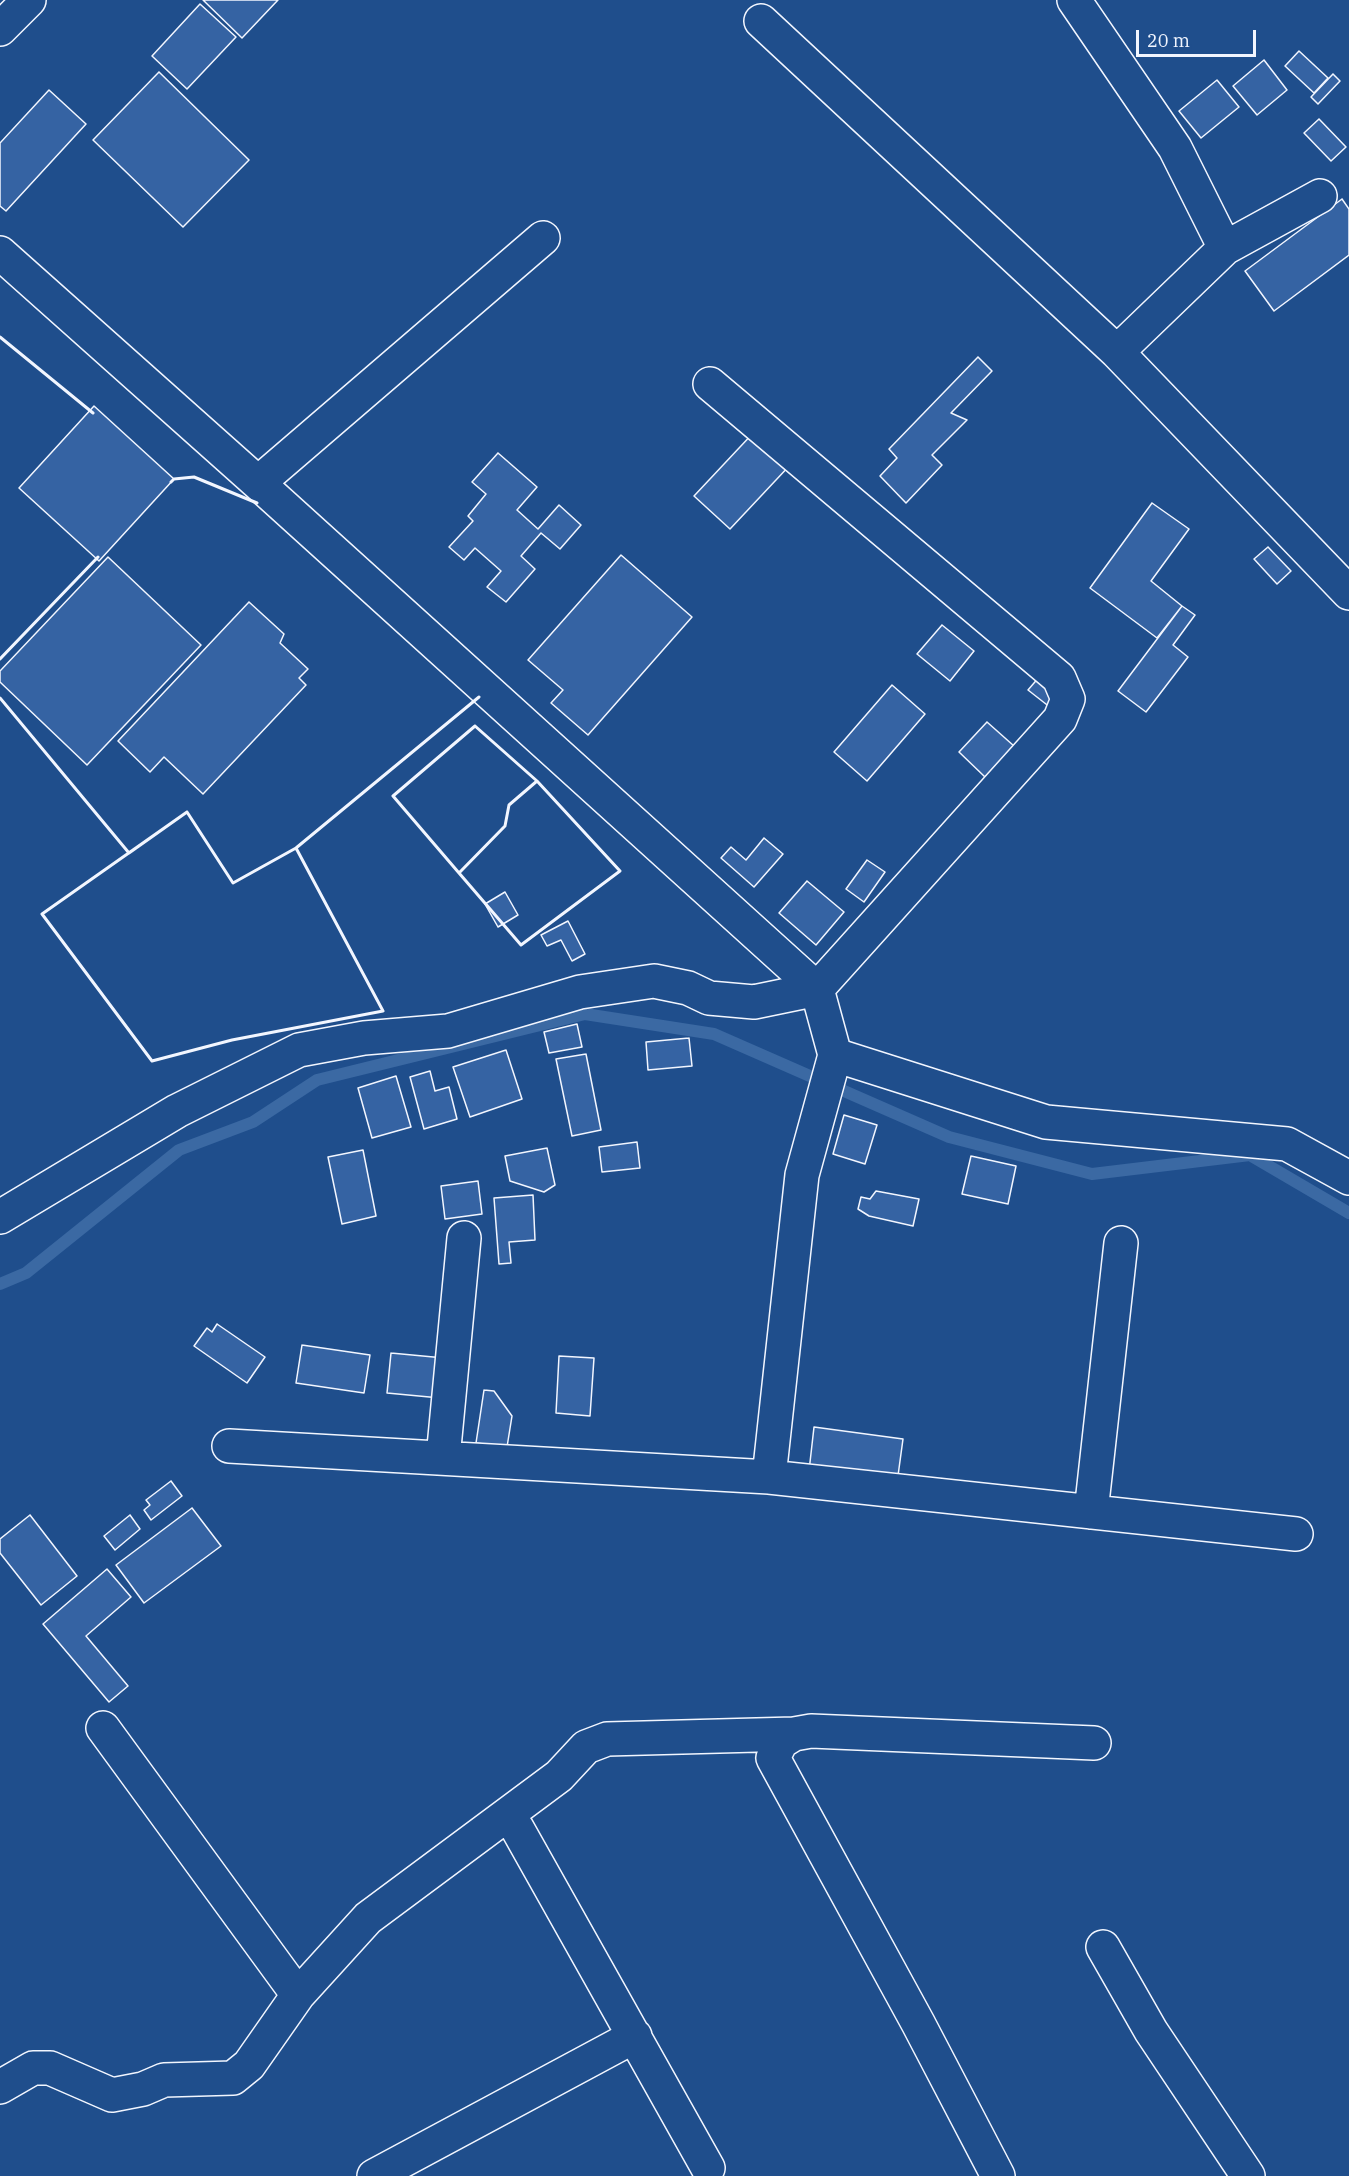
<!DOCTYPE html>
<style>
body{margin:0}
#map{position:relative;width:1349px;height:2176px;overflow:hidden;background:#1f4e8c;font-family:"IBM Plex Serif",serif}
canvas{display:block}
.scale{position:absolute;left:1136px;top:30px;width:120px;height:27px;box-sizing:border-box;border:3px solid #f2f6ff;border-top:0;padding-left:8px;font-size:18px;line-height:21px;white-space:nowrap;color:#f2f6ff;-webkit-text-stroke:4px #1f4e8c;paint-order:stroke}
</style>
<div id="map">
<canvas width="1349" height="2176"></canvas>
<div class="scale">20 m</div>
</div>
<script>
const g = document.querySelector('canvas').getContext('2d');
g.lineJoin = 'round';
const poly = rows => new Path2D(rows.map(r => 'M' + r).join(''));
function stroke(path, color, width, dash) { g.strokeStyle = color; g.lineWidth = width; g.lineCap = dash ? 'butt' : 'round'; g.setLineDash(dash || []); g.stroke(path); }
function paint(path, color) { g.fillStyle = color; g.fill(path, 'evenodd'); }
stroke(poly([
 [0,1284,26,1273,179,1150,253,1122,317,1080,585,1014,714,1034,949,1137,1092,1174,1250,1155,1349,1213]
]), '#3b69a3', 12);
const building = poly([
 [203,0,278,0,242,38,203,0],
 [200,4,236,37,187,89,152,56,200,4],
 [1299,51,1328,78,1314,93,1285,66,1299,51],
 [1264,60,1287,90,1257,115,1233,86,1264,60],
 [159,72,249,160,183,227,93,140,159,72],
 [1333,74,1340,81,1318,104,1311,97,1333,74],
 [1217,80,1239,107,1201,138,1179,111,1217,80],
 [49,90,86,124,6,211,0,206,0,143,49,90],
 [1319,119,1346,147,1331,161,1304,133,1319,119],
 [1342,199,1349,209,1349,255,1274,311,1245,271,1342,199],
 [978,357,992,371,951,413,967,420,932,455,942,465,906,503,880,476,897,458,889,449,978,357],
 [94,406,174,479,99,561,19,488,94,406],
 [755,431,791,464,730,529,694,496,755,431],
 [498,453,537,487,517,510,538,529,559,505,581,525,560,549,541,533,521,556,535,569,506,602,487,587,501,571,475,548,464,560,449,547,473,521,468,516,486,494,472,482,498,453],
 [1152,503,1189,529,1151,581,1182,606,1157,638,1090,588,1152,503],
 [1268,547,1291,571,1277,584,1254,559,1268,547],
 [621,555,692,617,588,735,551,703,563,690,528,660,621,555],
 [108,557,201,645,87,765,0,682,0,671,108,557],
 [249,602,284,634,280,643,308,669,299,678,306,685,203,794,164,757,150,772,118,741,249,602],
 [1182,606,1195,615,1173,645,1188,657,1146,712,1118,691,1182,606],
 [942,625,974,651,950,681,917,654,942,625],
 [1040,676,1062,693,1051,708,1028,690,1040,676],
 [892,685,925,714,867,781,834,752,892,685],
 [987,722,1014,746,985,777,959,752,987,722],
 [764,838,783,854,754,887,721,858,731,847,746,860,764,838],
 [867,860,885,872,864,902,846,889,867,860],
 [807,881,844,912,816,945,779,913,807,881],
 [505,892,518,915,498,927,485,904,505,892],
 [568,921,585,954,572,961,561,940,547,946,541,935,568,921],
 [577,1024,582,1047,549,1053,544,1032,577,1024],
 [689,1038,692,1066,648,1070,646,1042,689,1038],
 [506,1050,522,1099,470,1117,453,1067,506,1050],
 [586,1054,601,1130,572,1136,556,1059,586,1054],
 [430,1071,435,1091,449,1087,457,1119,424,1129,410,1077,430,1071],
 [396,1076,411,1127,372,1138,358,1088,396,1076],
 [844,1115,877,1125,865,1164,833,1154,844,1115],
 [637,1142,640,1168,602,1172,599,1147,637,1142],
 [547,1148,555,1185,544,1192,510,1181,505,1156,547,1148],
 [363,1150,376,1216,342,1224,328,1157,363,1150],
 [971,1156,1016,1166,1008,1204,962,1194,971,1156],
 [478,1181,482,1214,445,1219,441,1186,478,1181],
 [876,1191,919,1199,913,1226,869,1216,858,1209,861,1197,870,1199,876,1191],
 [533,1195,535,1240,509,1242,511,1263,499,1264,494,1198,533,1195],
 [217,1324,265,1357,247,1383,194,1346,207,1328,212,1332,217,1324],
 [302,1345,370,1355,364,1393,296,1383,302,1345],
 [391,1353,444,1358,440,1398,387,1393,391,1353],
 [559,1356,594,1358,590,1416,556,1413,559,1356],
 [484,1390,494,1391,512,1416,507,1447,476,1443,484,1390],
 [814,1427,903,1439,897,1483,809,1471,814,1427],
 [171,1481,182,1496,151,1520,144,1510,150,1505,146,1500,171,1481],
 [192,1508,221,1546,144,1603,116,1565,192,1508],
 [30,1515,77,1576,41,1605,0,1553,0,1539,30,1515],
 [130,1515,140,1529,115,1550,104,1536,130,1515],
 [107,1569,131,1597,86,1636,128,1686,109,1702,43,1624,107,1569]
]);
paint(building, '#3563a3');
stroke(building, '#f2f6ff', 1.5);
const street = poly([
 [1074,0,1175,148,1225,248],
 [761,21,1117,352,1349,593],
 [0,253,258,483,817,989,835,1055,802,1175,769,1477],
 [1117,352,1225,248,1320,196],
 [258,483,543,238],
 [835,1055,1046,1122,1287,1144,1349,1178],
 [0,1217,177,1111,299,1050,364,1038,448,1031,580,992,654,981,688,988,709,998,754,1002,817,989,1060,719,1068,699,1059,678,710,384],
 [229,1446,769,1477,1296,1534],
 [443,1458,464,1238],
 [1091,1512,1121,1243],
 [103,1728,298,1995],
 [517,1828,708,2168],
 [1103,1947,1151,2031,1248,2176],
 [0,2087,33,2068,50,2068,112,2095,143,2089,164,2080,233,2078,249,2065,298,1995,368,1918,559,1776,586,1747,607,1739,794,1734],
 [374,2176,635,2036],
 [998,2176,918,2023,773,1758,781,1742,794,1734,811,1731,1094,1743]
]);
const highway = poly([
 [0,29,29,0]
]);
stroke(street, '#f2f6ff', 36);
stroke(highway, '#f2f6ff', 36);
stroke(street, '#1f4e8c', 33);
stroke(highway, '#1f4e8c', 33);
stroke(poly([
 [0,337,93,413],
 [171,482,174,479,194,477,257,503],
 [0,659,98,557],
 [0,698,129,853,187,812,233,883,296,848,479,697],
 [475,726,537,781,509,805,505,826,459,873,393,796,475,726],
 [537,781,620,871,521,945,459,873,505,826,509,805,537,781],
 [187,812,233,883,296,848,383,1011,232,1040,152,1061,42,914,187,812]
]), '#f2f6ff', 3);
</script>
